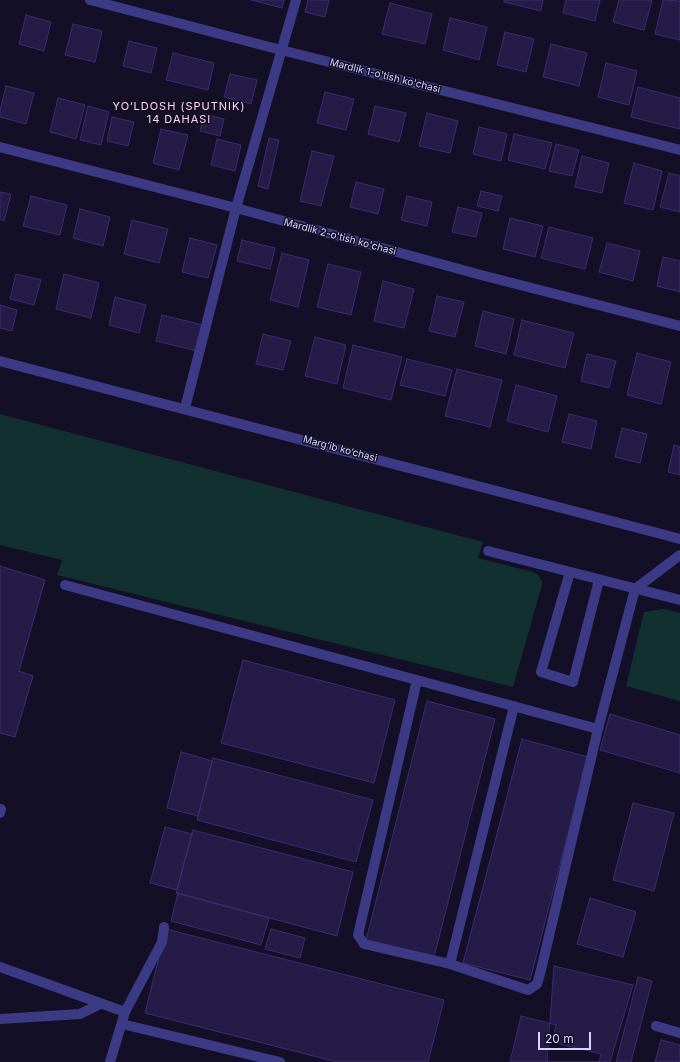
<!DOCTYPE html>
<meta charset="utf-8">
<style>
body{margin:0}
#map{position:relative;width:680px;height:1062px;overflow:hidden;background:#130f26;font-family:Inter,sans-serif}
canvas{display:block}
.scale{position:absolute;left:538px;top:1032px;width:53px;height:18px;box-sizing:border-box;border:2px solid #d9d4ff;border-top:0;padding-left:5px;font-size:12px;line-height:14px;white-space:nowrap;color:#d9d4ff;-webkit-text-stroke:3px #130f26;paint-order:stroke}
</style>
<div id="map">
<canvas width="680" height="1062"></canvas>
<div class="scale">20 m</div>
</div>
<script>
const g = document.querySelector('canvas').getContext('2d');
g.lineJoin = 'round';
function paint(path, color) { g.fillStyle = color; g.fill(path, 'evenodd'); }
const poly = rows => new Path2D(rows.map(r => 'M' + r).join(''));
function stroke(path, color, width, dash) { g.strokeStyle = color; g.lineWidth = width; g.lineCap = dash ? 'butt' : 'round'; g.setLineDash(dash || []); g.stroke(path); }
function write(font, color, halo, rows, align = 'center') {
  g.font = font + ' Inter,sans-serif'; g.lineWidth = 3; g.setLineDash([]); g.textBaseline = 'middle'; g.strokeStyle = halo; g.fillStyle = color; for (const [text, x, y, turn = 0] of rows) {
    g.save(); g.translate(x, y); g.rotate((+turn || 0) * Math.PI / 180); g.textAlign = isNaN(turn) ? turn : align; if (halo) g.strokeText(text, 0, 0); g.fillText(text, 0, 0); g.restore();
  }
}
paint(poly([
 [0,414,483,542,478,558,533,572,537,574,542,581,542,585,513,687,57,575,62,560,0,545],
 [664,609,680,613,680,701,626,686,644,612]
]), '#12302f');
const building = poly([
 [251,0,284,0,282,8,251,0],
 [308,0,329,0,325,17,305,12,308,0],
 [504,0,543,0,541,11,504,2,504,0],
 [566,0,600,0,595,21,563,13,566,0],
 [619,0,652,0,644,30,613,22,619,0],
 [663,0,680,1,680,40,655,34,663,0],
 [390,3,432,14,425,44,382,34,390,3],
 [26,15,51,22,44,51,19,44,26,15],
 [450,18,487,27,479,60,443,50,450,18],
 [73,24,102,31,95,62,65,55,73,24],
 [505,32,534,39,526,72,497,65,505,32],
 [129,41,157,48,151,73,123,66,129,41],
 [551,44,587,53,579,86,543,77,551,44],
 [173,53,214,63,208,90,166,80,173,53],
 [606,63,637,71,629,105,598,97,606,63],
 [230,74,257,80,251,104,224,97,230,74],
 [6,86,34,93,26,124,0,117,0,111,6,86],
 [638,87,680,98,680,129,631,117,638,87],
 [325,92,354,99,346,130,317,123,325,92],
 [58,98,85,105,76,139,50,132,58,98],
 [88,106,109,112,101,145,80,140,88,106],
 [375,106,406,113,399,142,368,134,375,106],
 [427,113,458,121,450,153,419,146,427,113],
 [204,114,224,119,220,136,200,131,204,114],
 [112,117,134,122,128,146,107,141,112,117],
 [479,127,507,134,501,161,473,154,479,127],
 [161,129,188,135,179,170,153,163,161,129],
 [514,134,552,143,545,169,508,160,514,134],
 [269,138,279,140,268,189,258,186,269,138],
 [217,139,241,145,235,171,211,165,217,139],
 [556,144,579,150,572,176,549,171,556,144],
 [312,151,334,156,321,206,300,201,312,151],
 [582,156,609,163,602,193,575,187,582,156],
 [634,163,662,171,653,210,624,203,634,163],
 [669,173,680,176,680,212,660,207,669,173],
 [356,182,384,189,378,214,350,207,356,182],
 [481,191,502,196,498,211,477,206,481,191],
 [0,192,11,194,4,221,0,219,0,192],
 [31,196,67,205,60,235,23,226,31,196],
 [407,196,432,202,427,226,401,220,407,196],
 [458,207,482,213,476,237,452,232,458,207],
 [80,209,110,217,103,246,73,238,80,209],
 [510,218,543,226,535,257,503,249,510,218],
 [132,220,168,229,159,263,124,254,132,220],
 [549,227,593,238,585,269,541,258,549,227],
 [190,238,217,245,208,278,182,272,190,238],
 [242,240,275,248,270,269,237,261,242,240],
 [607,243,640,251,633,281,599,272,607,243],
 [282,253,309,260,298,307,270,300,282,253],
 [663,257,680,261,680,292,657,286,663,257],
 [328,264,361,272,351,315,317,307,328,264],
 [16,274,41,280,34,305,10,299,16,274],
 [64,274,99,283,91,318,56,309,64,274],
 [383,281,414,289,404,328,374,321,383,281],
 [437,296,464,302,455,337,429,331,437,296],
 [115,297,146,305,139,333,109,325,115,297],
 [0,305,17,310,12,331,0,328,0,305],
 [483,311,514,319,506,354,475,346,483,311],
 [162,315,203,325,197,351,156,341,162,315],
 [522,320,574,333,565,368,514,355,522,320],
 [263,334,291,341,283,370,256,364,263,334],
 [315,337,346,345,337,384,305,376,315,337],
 [353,345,402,357,391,400,343,388,353,345],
 [637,353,671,362,661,404,627,395,637,353],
 [587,354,616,361,609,388,581,381,587,354],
 [407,359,452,370,445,396,400,385,407,359],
 [457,369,502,380,490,427,445,416,457,369],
 [516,385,557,396,548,432,507,421,516,385],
 [569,414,597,421,591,449,562,442,569,414],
 [622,428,647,434,640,463,615,457,622,428],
 [674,445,680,447,680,475,668,472,674,445],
 [0,566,45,580,19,671,33,676,15,737,0,733,0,566],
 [243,660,395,700,374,783,221,743,243,660],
 [427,701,495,719,434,957,366,940,427,701],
 [610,714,680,735,680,773,600,750,610,714],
 [522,739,588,757,530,980,463,963,522,739],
 [181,752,212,761,198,816,167,808,181,752],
 [213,758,373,800,356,862,197,820,213,758],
 [633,803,674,813,654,891,613,880,633,803],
 [165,827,192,834,177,890,150,883,165,827],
 [193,830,353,872,337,936,176,893,193,830],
 [178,893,269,918,261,945,171,921,178,893],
 [590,898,636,912,623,957,577,944,590,898],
 [166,929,444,1000,428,1062,337,1062,145,1013,166,929],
 [271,929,305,938,300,958,265,949,271,929],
 [554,966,633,985,610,1062,547,1062,554,966],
 [638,977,652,981,631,1062,616,1062,638,977],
 [521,1016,556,1025,552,1042,601,1054,599,1062,510,1062,521,1016],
 [661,1040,680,1045,680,1062,655,1062,661,1040]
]);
paint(building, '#241b47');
stroke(building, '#3b2d73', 1);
stroke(poly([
 [90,0,281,50,680,150],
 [0,147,236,208,481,275,680,326],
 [0,361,680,539],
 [185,408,236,208,296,0],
 [488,551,680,600],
 [570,572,541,672,573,682,599,580],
 [65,585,598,729,635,589,680,555],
 [417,680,358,935,364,944,450,964,528,990,537,984,540,974,598,729],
 [0,813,1,809],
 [450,964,514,706],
 [0,967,125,1012],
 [0,1019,80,1014,100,1004],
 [122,1024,280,1062],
 [656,1026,680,1033],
 [110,1062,125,1012,162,942,164,927]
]), '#3d3a85', 10);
write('10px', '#d9d4ff', '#130f26', [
 ["Mardlik 1-o'tish ko'chasi",385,76,14],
 ["Mardlik 2-o'tish ko'chasi",340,237,15],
 ["Marg‘ib ko‘chasi",340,449,15]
]);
g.letterSpacing = '1px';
write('11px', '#ffd6f0', '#130f26', [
 ["YO‘LDOSH (SPUTNIK)",179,107],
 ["14 DAHASI",179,120]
]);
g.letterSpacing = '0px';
</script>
